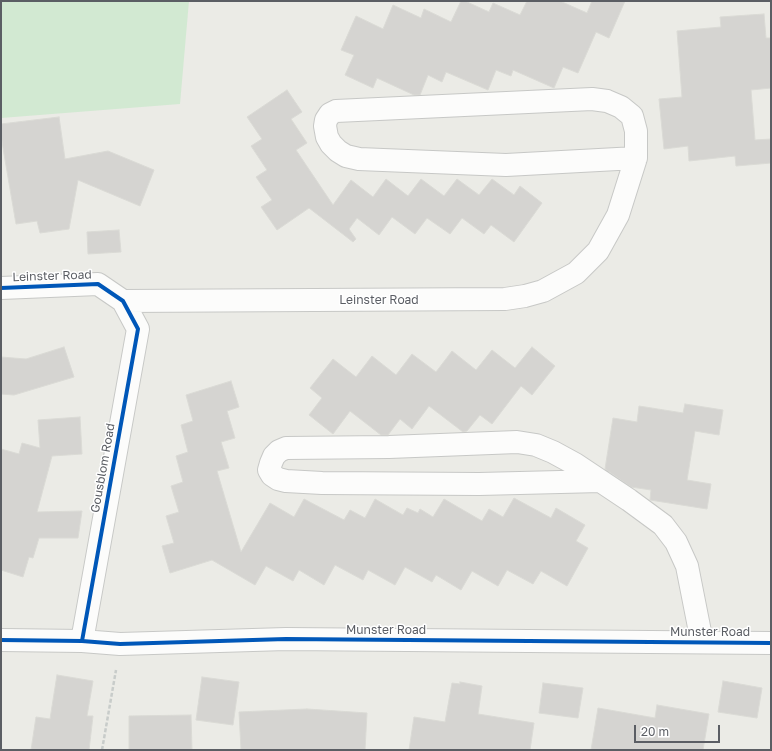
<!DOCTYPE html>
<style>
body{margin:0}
#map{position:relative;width:772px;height:751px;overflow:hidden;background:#ebebe6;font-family:"Golos Text",sans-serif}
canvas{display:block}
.frame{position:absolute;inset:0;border:2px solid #5b5e64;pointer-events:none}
.scale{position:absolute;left:634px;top:725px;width:86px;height:18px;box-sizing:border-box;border:2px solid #5b5e64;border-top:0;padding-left:5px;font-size:12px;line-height:14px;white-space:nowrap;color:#5b5e64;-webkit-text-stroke:3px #fff;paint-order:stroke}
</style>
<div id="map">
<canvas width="772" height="751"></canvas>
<div class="frame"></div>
<div class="scale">20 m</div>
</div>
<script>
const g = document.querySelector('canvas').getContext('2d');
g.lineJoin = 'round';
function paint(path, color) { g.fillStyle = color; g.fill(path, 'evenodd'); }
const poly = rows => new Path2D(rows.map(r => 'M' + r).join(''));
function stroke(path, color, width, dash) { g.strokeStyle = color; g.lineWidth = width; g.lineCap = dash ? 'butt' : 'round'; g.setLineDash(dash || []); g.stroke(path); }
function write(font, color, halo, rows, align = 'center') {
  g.font = font + ' "Golos Text",sans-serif'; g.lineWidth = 3; g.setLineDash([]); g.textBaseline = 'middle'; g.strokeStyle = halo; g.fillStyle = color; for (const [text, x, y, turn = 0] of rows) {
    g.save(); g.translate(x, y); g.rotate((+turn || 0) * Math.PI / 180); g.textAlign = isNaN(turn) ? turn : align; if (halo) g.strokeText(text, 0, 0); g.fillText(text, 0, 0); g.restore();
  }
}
paint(poly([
 [1,1,189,1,180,104,1,118]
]), '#d2e9d2');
const building = poly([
 [461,1,465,1,489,12,493,3,520,15,527,1,560,1,587,13,592,1,625,1,609,38,596,32,578,73,563,67,554,88,513,70,511,76,496,70,488,90,446,72,442,82,428,75,420,95,414,95,377,78,373,88,345,75,354,55,341,50,356,16,383,29,393,5,421,18,424,9,451,22,461,1],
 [764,14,766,38,771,38,771,88,751,90,755,140,771,139,771,163,736,166,735,156,689,161,688,146,664,149,659,99,682,97,677,31,721,27,720,17,764,14],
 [287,90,302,112,291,119,307,143,296,150,333,205,351,180,373,197,386,179,408,196,421,179,444,196,457,179,479,195,492,179,514,195,520,186,542,203,514,242,491,225,484,234,462,218,450,234,427,218,415,234,392,217,379,235,357,218,349,229,356,239,353,242,309,208,277,230,261,207,272,200,256,177,267,170,251,146,262,139,247,117,287,90],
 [59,117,65,159,108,151,154,170,140,206,78,180,69,229,40,233,37,221,16,224,4,154,1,135,1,124,59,117],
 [119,230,121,252,88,254,87,232,119,230],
 [64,347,74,377,14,395,1,394,1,357,26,359,64,347],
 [532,347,555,366,532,395,521,386,492,424,480,415,467,431,463,432,429,406,412,429,400,419,388,435,381,435,350,411,333,434,309,415,322,398,310,388,333,359,356,377,372,356,396,375,412,354,436,372,452,351,476,370,492,350,515,368,532,347],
 [231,381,239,407,227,411,235,438,221,442,229,468,217,471,241,552,270,503,294,517,304,499,344,520,350,510,365,518,375,499,403,515,407,508,418,513,420,509,433,517,444,499,482,521,489,509,503,517,514,498,551,518,556,508,585,525,576,541,588,548,567,586,541,571,533,584,507,570,498,586,472,571,461,590,436,575,432,582,405,567,395,585,368,570,363,580,335,565,324,585,299,570,293,581,266,566,255,585,212,560,170,573,162,546,174,543,166,516,179,512,171,486,183,482,176,456,188,452,181,425,193,421,186,395,231,381],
 [685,404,723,410,719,435,695,431,687,480,711,484,707,509,650,500,651,490,631,487,605,469,613,418,637,422,639,406,683,413,685,404],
 [80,417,82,454,52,456,37,512,82,511,78,538,39,538,33,558,29,557,23,577,1,570,1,449,19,454,22,443,40,448,38,420,80,417],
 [57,675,93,681,87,716,93,716,89,750,31,750,36,717,50,719,57,675],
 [202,677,239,682,233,725,196,720,202,677],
 [723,681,762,688,757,718,718,712,723,681],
 [460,682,482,686,478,714,534,723,530,750,409,750,414,717,445,722,452,683,460,684,460,682],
 [543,683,583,688,578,718,539,713,543,683],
 [657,705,709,714,703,750,591,750,598,708,655,718,657,705],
 [307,709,367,713,365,750,241,750,239,712,307,709],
 [191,715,192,750,129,750,129,716,191,715]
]);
paint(building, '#d5d4d1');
stroke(building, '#dadad5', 1);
const minor = poly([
 [1,288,98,284,123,301,505,299,525,296,543,291,576,273,598,251,618,215,636,158,636,131,632,116,621,107,607,101,592,99,336,111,330,114,326,120,325,126,327,137,331,144,338,151,346,156,359,159,383,160,506,165,636,158],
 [601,481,479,484,322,483,286,481,278,479,272,475,269,470,271,463,274,456,279,451,286,448,389,447,517,442,536,445,553,452,575,464,629,500,663,525,676,542,687,566,702,642],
 [1,640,82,641,120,644,286,639,771,643],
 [82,641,138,329,123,301]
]);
stroke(minor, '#c7c8c6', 24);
stroke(poly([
 [102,750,116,670]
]), '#c8ccca', 2.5, [4, 2]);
stroke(minor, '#fcfcfb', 22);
stroke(poly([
 [1,288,98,284,123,301,138,329,82,641],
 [1,640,82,641,120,644,286,639,771,643]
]), '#0057b8', 4);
write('12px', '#5b5e64', '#fff', [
 ["Leinster Road",52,276,-2],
 ["Leinster Road",379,300],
 ["Gousblom Road",103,468,-80],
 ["Munster Road",386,630],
 ["Munster Road",710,632]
]);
</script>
